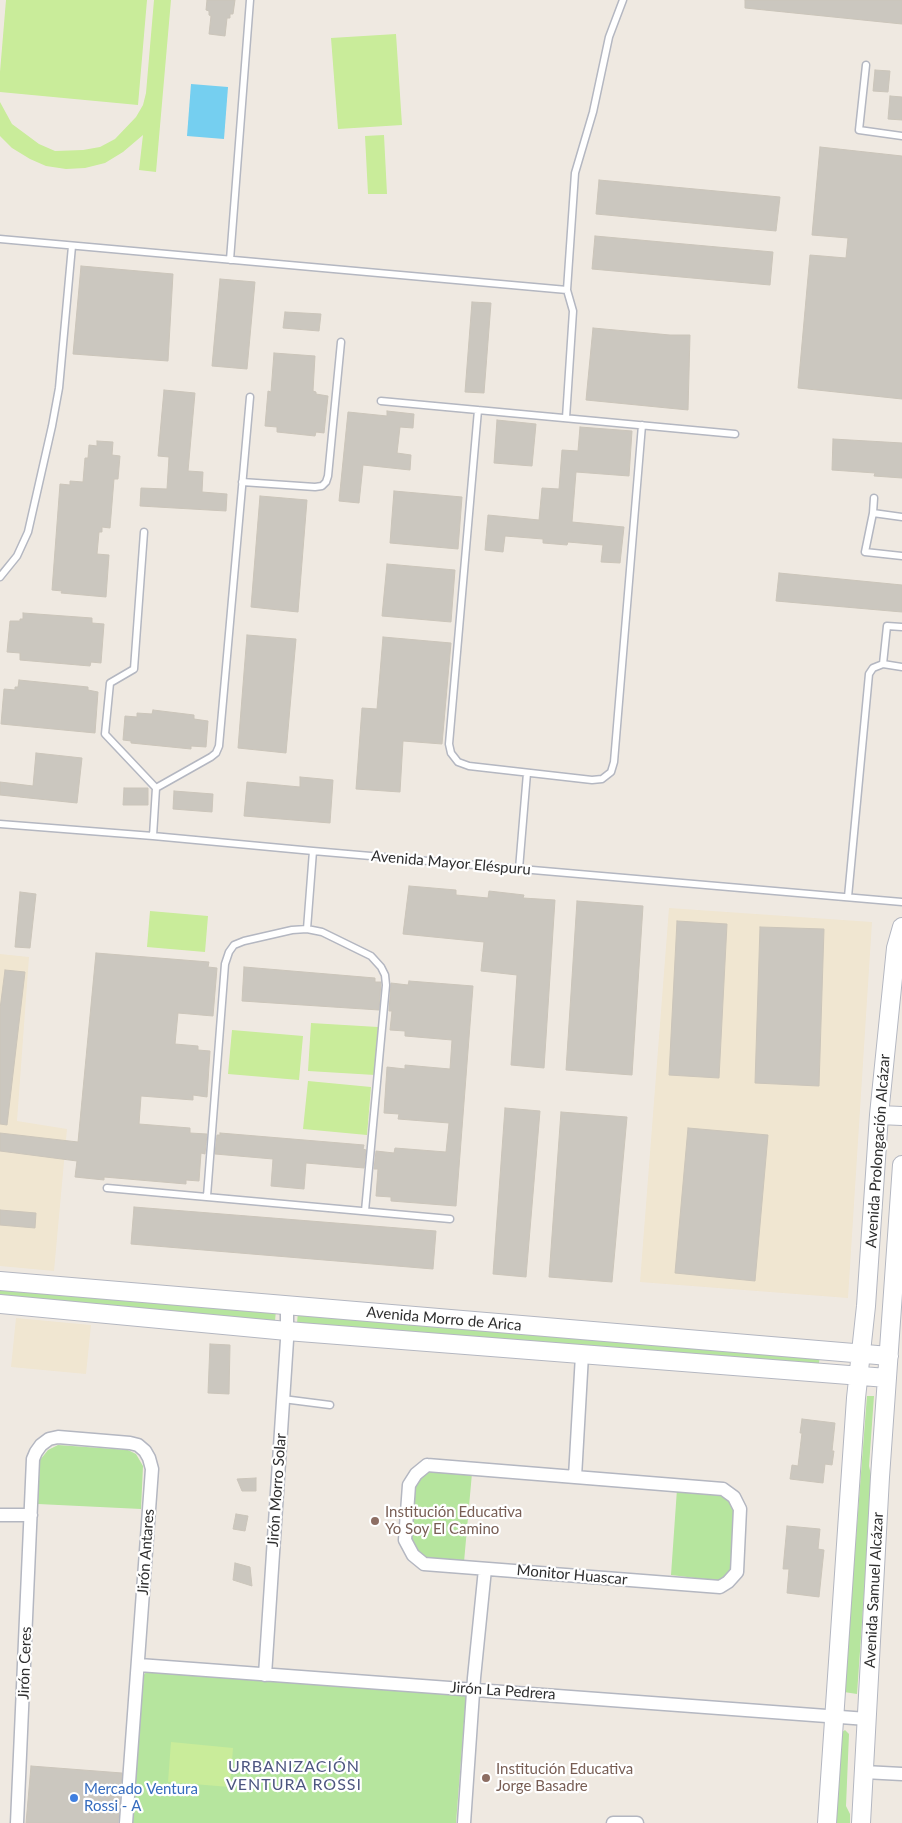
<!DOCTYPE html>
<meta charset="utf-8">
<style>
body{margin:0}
canvas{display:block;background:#efe9e1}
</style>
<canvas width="902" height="1823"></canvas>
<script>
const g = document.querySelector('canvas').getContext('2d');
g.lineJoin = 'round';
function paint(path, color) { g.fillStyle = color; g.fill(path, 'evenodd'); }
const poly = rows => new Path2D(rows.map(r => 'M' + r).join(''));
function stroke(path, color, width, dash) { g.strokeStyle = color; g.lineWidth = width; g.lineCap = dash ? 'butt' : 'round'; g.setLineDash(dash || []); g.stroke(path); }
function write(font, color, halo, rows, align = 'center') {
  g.font = font + ' Lato,sans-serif'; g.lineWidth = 4.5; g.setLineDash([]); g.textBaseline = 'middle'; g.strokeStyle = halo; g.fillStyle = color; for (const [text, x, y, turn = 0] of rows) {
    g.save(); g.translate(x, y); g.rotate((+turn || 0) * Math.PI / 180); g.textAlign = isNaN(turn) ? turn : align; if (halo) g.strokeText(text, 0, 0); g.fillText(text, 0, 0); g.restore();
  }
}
paint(poly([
 [669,908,872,922,848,1298,640,1282],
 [0,954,29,957,17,1121,67,1129,54,1271,0,1266],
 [16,1318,91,1325,86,1374,11,1367]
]), '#f0e6d1');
paint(poly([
 [0,1286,276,1310,275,1321,0,1298],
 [298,1312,820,1357,818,1368,297,1323],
 [867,1396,874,1396,869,1466,872,1480,857,1694,844,1692],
 [58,1445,128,1450,136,1454,143,1466,141,1509,38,1504,40,1460,48,1450],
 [428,1469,472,1473,464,1562,425,1560,407,1537,412,1486],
 [677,1489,722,1495,731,1501,735,1509,732,1570,720,1581,671,1575],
 [148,1670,466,1696,456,1823,130,1823,142,1677],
 [845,1730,849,1734,846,1806,850,1814,850,1823,835,1823,841,1733]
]), '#b6e59e');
paint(poly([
 [6,0,147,0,138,105,0,92,0,72],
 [154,0,171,0,156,172,139,170,143,135,123,152,105,163,85,168,66,169,46,166,30,159,12,148,0,136,0,102,12,124,39,144,55,151,83,150,100,147,115,139,136,117,143,105,146,93],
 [396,34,402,125,338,129,331,38],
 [384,135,387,194,368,194,365,136],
 [150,911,208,916,205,952,147,947],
 [311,1023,378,1027,375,1075,308,1071],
 [232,1030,303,1036,299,1080,228,1074],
 [308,1081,371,1087,367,1135,303,1129],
 [171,1742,233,1748,230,1787,168,1782]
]), '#c9ec9a');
paint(poly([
 [191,84,228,87,224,139,187,136]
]), '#75cff0');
const building = poly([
 [207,0,235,0,233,14,230,14,230,18,227,18,225,36,209,34,211,16,209,15,209,11,206,10,207,0],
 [745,0,902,0,902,24,745,8,745,0],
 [875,70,890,71,888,92,873,91,875,70],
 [890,96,902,97,902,120,888,119,890,96],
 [820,147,902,156,902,399,798,388,810,255,846,258,848,238,812,235,820,147],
 [599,180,780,197,776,231,596,214,599,180],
 [595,236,773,252,770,285,592,269,595,236],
 [81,266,173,274,168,361,73,354,81,266],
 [220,279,255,282,247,369,212,366,220,279],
 [472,302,491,303,484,393,465,392,472,302],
 [285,312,321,314,319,331,283,328,285,312],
 [593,328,670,335,690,335,688,410,586,400,593,328],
 [274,353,315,356,313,391,316,392,316,394,328,396,324,433,316,432,315,436,277,432,277,427,265,426,268,391,271,392,274,353],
 [164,390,195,393,188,471,203,472,202,492,227,494,226,511,140,506,141,488,167,489,169,457,158,456,164,390],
 [387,411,414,414,413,428,400,427,397,453,411,455,410,470,363,465,359,503,339,501,348,412,387,416,387,411],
 [497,420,536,424,532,466,494,463,497,420],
 [580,427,632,431,629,476,576,472,572,522,624,527,620,563,601,562,603,545,568,542,567,545,543,543,543,539,505,536,503,552,485,550,488,515,539,520,542,488,559,489,562,450,578,451,580,427],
 [833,439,902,443,902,478,874,476,875,473,832,470,833,439],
 [97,441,113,442,112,455,120,456,118,479,114,479,110,528,102,527,102,532,99,532,97,554,109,555,106,597,61,593,62,591,52,590,60,484,70,485,70,481,83,482,85,458,88,458,89,445,97,446,97,441],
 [394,491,462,497,458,549,390,543,394,491],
 [260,496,307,500,298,612,251,607,260,496],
 [387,564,455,570,451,622,382,616,387,564],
 [779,573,902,585,902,612,776,601,779,573],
 [23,613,92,618,92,623,104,624,101,663,91,662,90,666,20,660,20,653,7,652,10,621,20,621,20,619,23,619,23,613],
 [247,635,296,639,286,753,238,748,247,635],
 [383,637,451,643,442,744,403,741,400,792,356,789,362,708,377,709,383,637],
 [19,680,88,687,88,690,98,692,95,733,1,724,4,689,15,690,15,687,18,687,19,680],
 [153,710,194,715,194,719,208,721,206,747,191,746,191,749,131,743,131,741,123,740,125,716,137,717,137,713,152,714,153,710],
 [36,753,82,758,77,803,0,795,0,782,33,786,36,753],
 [300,777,333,780,330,823,244,816,247,782,300,787,300,777],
 [124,788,148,788,148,805,123,805,124,788],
 [174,791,213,794,212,812,173,809,174,791],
 [409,886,456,890,456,895,488,898,489,891,524,895,523,898,555,900,544,1068,511,1065,517,975,481,971,484,942,403,934,409,886],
 [20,892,36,894,30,948,15,947,20,892],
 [577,901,643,906,632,1075,566,1070,577,901],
 [677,921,727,924,719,1078,669,1075,677,921],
 [760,927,824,929,819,1086,755,1083,760,927],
 [96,953,209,962,208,967,217,968,213,1016,178,1013,175,1044,198,1046,198,1050,210,1051,207,1097,193,1095,193,1100,141,1096,139,1124,190,1128,190,1133,207,1134,205,1154,201,1153,199,1181,186,1180,186,1184,104,1177,104,1180,75,1177,77,1161,0,1151,0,1133,78,1142,96,953],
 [244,967,375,978,375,982,381,982,379,1010,242,1001,244,967],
 [5,970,25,972,7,1125,0,1124,0,1009,5,970],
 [409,981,473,986,456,1206,391,1201,391,1197,376,1196,378,1169,374,1169,376,1151,394,1153,395,1148,446,1152,449,1123,398,1119,399,1114,384,1113,387,1067,405,1069,405,1065,450,1069,452,1040,405,1036,405,1031,390,1030,392,1011,389,1011,391,983,408,985,409,981],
 [505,1108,540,1111,526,1277,493,1274,505,1108],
 [561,1112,627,1117,612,1282,549,1277,561,1112],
 [688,1128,768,1135,755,1281,675,1273,688,1128],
 [220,1133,364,1145,363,1149,366,1150,364,1168,306,1163,304,1189,271,1186,273,1159,215,1154,217,1135,220,1135,220,1133],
 [134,1207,436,1231,433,1269,131,1244,134,1207],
 [0,1210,36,1213,35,1228,0,1225,0,1210],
 [210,1344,230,1345,229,1394,208,1393,210,1344],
 [802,1419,835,1423,832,1451,834,1451,832,1465,825,1464,823,1483,790,1479,792,1465,798,1466,802,1433,800,1433,802,1419],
 [256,1478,256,1491,242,1491,237,1479,256,1478],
 [236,1514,248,1516,245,1531,233,1529,236,1514],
 [787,1526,820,1529,818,1549,824,1550,819,1597,787,1593,789,1569,783,1569,787,1526],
 [235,1563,250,1567,252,1586,233,1580,235,1563],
 [31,1766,122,1773,118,1823,26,1823,31,1766]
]);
paint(building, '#cbc7bf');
stroke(building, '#cbc5ba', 1);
const service = poly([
 [866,65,859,130,902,136],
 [0,239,567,290],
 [230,260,250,0],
 [381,401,735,434],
 [478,410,449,744,451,753,458,762,469,766,592,780,602,779,611,772,614,762,642,425],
 [566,418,573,311,567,290,575,173,593,112,609,37,623,0],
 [242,482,315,487,322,486,326,482,328,476,341,342],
 [874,498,873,513,865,552,902,556],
 [873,513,902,517],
 [144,532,134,669,110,683,105,734,156,788],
 [0,577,17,556,28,532,52,426,59,388,72,246],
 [883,664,887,626,902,627],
 [0,824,153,836,313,851,902,902],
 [153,836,156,788,211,757,216,753,219,746,250,397],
 [519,869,527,773],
 [848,897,869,674,873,668,883,664,902,667],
 [307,929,313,851],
 [107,1188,450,1219],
 [207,1196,225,964,229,952,234,945,244,941,292,930,307,929,322,932,371,956,381,967,385,975,386,985,365,1211],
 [283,1399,330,1405]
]);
const minor = poly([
 [427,1465,723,1489,734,1497,740,1509,737,1572,728,1582,720,1587,424,1564,413,1555,405,1540,409,1485,416,1474,427,1465],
 [575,1477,582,1355],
 [0,1515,31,1515],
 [139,1665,867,1719],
 [265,1675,287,1340,287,1306],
 [864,1772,902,1774],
 [17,1823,33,1459,36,1452,41,1445,49,1439,58,1437,130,1443,138,1445,145,1451,149,1458,152,1469,126,1823],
 [464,1823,474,1678,485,1569],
 [613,1823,637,1823]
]);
const secondary = poly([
 [879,1115,902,1116],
 [0,1281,889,1356],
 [0,1304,287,1331,887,1378],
 [827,1823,856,1398,866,1306,879,1115,896,948,902,927],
 [861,1823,880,1477,902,1165]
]);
stroke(service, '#b4b7c1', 9);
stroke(minor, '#b4b7c1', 15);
stroke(secondary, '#b4b7c1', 20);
stroke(service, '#fff', 6);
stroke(minor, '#fff', 12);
stroke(secondary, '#fff', 18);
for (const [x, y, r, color] of [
 [375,1521,5,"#8d6e63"],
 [486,1778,5,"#8d6e63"],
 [74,1798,5,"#3f7fe0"]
]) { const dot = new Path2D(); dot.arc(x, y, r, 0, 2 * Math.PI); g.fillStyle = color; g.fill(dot); stroke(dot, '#fff', 2); }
write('15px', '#2e2e2e', '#fff', [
 ["Avenida Mayor Eléspuru",451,863,5],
 ["Avenida Prolongación Alcázar",878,1151,-86],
 ["Avenida Morro de Arica",444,1319,5],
 ["Jirón Morro Solar",277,1490,-86],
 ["Jirón Antares",146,1552,-86],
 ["Monitor Huascar",572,1575,5],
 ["Avenida Samuel Alcázar",874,1590,-87],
 ["Jirón Ceres",25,1663,-88],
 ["Jirón La Pedrera",503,1691,4]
]);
write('15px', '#785e54', '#fff', [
 ["Institución Educativa",385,1512],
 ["Yo Soy El Camino",385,1529],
 ["Institución Educativa",496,1769],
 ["Jorge Basadre",496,1786]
], 'left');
write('15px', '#366cbe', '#fff', [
 ["Mercado Ventura",84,1789],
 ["Rossi - A",84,1806]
], 'left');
g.letterSpacing = '1px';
write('16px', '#4d5680', '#fff', [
 ["URBANIZACIÓN",294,1767],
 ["VENTURA ROSSI",294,1785]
]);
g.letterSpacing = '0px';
</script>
